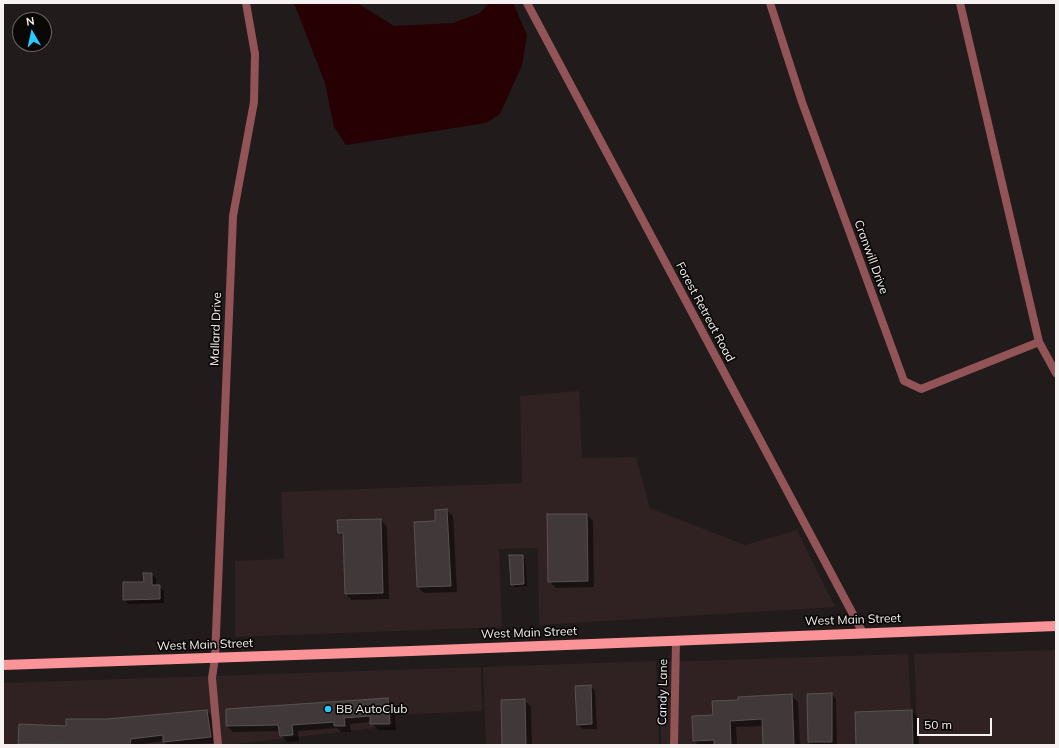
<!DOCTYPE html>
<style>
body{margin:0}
#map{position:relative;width:1059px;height:748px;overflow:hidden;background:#221b1b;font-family:Mulish,sans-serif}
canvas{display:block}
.frame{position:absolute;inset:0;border:4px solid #f7f2f2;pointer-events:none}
.north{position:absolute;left:12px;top:12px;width:40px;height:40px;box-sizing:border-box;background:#0a0707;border:1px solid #696565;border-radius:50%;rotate:351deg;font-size:11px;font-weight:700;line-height:16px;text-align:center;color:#f7f2f2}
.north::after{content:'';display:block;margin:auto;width:14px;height:18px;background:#29c8ff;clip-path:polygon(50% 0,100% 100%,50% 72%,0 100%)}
.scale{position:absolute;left:917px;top:718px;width:75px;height:18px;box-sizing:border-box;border:2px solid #f7f2f2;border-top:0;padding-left:5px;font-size:12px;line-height:14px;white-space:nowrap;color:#f7f2f2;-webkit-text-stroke:3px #0a0707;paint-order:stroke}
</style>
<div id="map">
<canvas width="1059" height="748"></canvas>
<div class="frame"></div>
<div class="north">N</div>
<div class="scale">50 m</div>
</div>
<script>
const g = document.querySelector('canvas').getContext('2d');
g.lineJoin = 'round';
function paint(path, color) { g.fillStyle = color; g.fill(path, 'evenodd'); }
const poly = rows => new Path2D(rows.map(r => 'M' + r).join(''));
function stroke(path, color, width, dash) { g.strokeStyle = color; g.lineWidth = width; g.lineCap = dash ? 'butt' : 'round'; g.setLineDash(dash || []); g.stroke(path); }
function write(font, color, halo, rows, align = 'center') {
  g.font = font + ' Mulish,sans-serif'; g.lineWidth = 3.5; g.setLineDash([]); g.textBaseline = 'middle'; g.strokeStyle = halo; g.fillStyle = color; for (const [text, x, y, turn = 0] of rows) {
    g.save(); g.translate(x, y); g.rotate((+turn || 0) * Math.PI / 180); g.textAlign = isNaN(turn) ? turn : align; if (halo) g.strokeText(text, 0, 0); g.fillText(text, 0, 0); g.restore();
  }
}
paint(poly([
 [579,391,582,458,636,457,650,508,745,545,797,530,835,607,539,625,538,548,499,549,502,627,235,637,235,561,284,559,281,492,522,483,520,396],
 [1056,650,1056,745,918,745,914,654],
 [908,654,913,745,661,745,659,662],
 [656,661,659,745,486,745,483,667],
 [481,667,482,711,392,715,393,726,226,745,3,745,3,683]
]), '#302223');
paint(poly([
 [294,3,357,3,394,26,453,23,480,13,489,3,513,3,527,35,522,65,500,114,486,123,346,145,334,127,325,83]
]), '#260003');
paint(poly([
 [447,510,453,516,457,592,424,593,418,587,436,522],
 [587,515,593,521,594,587,556,588,549,581],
 [381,520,387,527,389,599,352,600,346,594,344,538,339,532],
 [522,556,525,559,527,586,515,587,512,584],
 [151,574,156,578,156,586,159,586,164,591,164,603,129,604,124,599,145,583],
 [590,686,595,691,597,729,583,729,578,725],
 [832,694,836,699,837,745,812,745,809,742],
 [791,695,798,702,800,745,764,745,763,726,736,727,737,745,698,745,694,740,714,716,739,701],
 [387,699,394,705,396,730,378,730,371,722,350,724,351,732,341,732,337,728,298,731,299,741,287,742,281,735,280,731,233,732,227,726],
 [524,700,531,707,532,745,503,745],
 [207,711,213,717,216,743,167,745,164,741,136,745,19,744,67,727,107,720],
 [912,711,918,718,919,745,857,745]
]), '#0007');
const building = poly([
 [447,509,451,586,417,587,414,522,435,521,435,510,447,509],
 [547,514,587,514,588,581,548,582,547,514],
 [381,519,383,593,345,594,343,533,338,533,337,520,381,519],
 [509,555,523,555,524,584,511,585,509,555],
 [143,573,152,573,152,585,160,585,160,599,123,600,123,582,144,582,143,573],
 [591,685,592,724,577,725,575,686,591,685],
 [832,693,832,742,808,742,807,694,832,693],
 [792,694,794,745,763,745,762,719,730,721,731,745,714,745,714,740,693,741,692,716,713,715,712,701,738,700,738,697,792,694],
 [388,698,390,724,370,724,370,716,344,718,345,726,334,726,334,722,292,725,293,735,280,736,278,725,226,726,226,709,388,698],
 [525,699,526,745,502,745,501,700,525,699],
 [207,710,211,737,163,742,163,735,131,739,130,745,18,744,19,724,66,726,66,719,107,719,207,710],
 [912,710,913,745,856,745,855,712,912,710]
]);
paint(building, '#413939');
stroke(building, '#5a5252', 1);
stroke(poly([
 [527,3,863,633],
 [770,3,802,102,904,381,921,389,1039,342],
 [960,3,1039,342,1056,373],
 [218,745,212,678,215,658,233,216,254,102,255,54,246,3],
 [674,745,676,640]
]), '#925457', 8);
stroke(poly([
 [3,665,411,651,1056,626]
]), '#fa9498', 10);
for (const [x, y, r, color] of [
 [328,709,4,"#29c8ff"]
]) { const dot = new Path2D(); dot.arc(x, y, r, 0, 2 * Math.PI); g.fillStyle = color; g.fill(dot); stroke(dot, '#0a0707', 1.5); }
write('12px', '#f7f2f2', '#0a0707', [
 ["Cranwill Drive",871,257,70],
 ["Forest Retreat Road",705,312,62],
 ["Mallard Drive",216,329,-88],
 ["West Main Street",853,620,-2],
 ["West Main Street",529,633,-2],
 ["West Main Street",205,645,-2],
 ["Candy Lane",663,692,-89]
]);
write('12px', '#f7f2f2', '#0a0707', [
 ["BB AutoClub",336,709]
], 'left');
</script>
